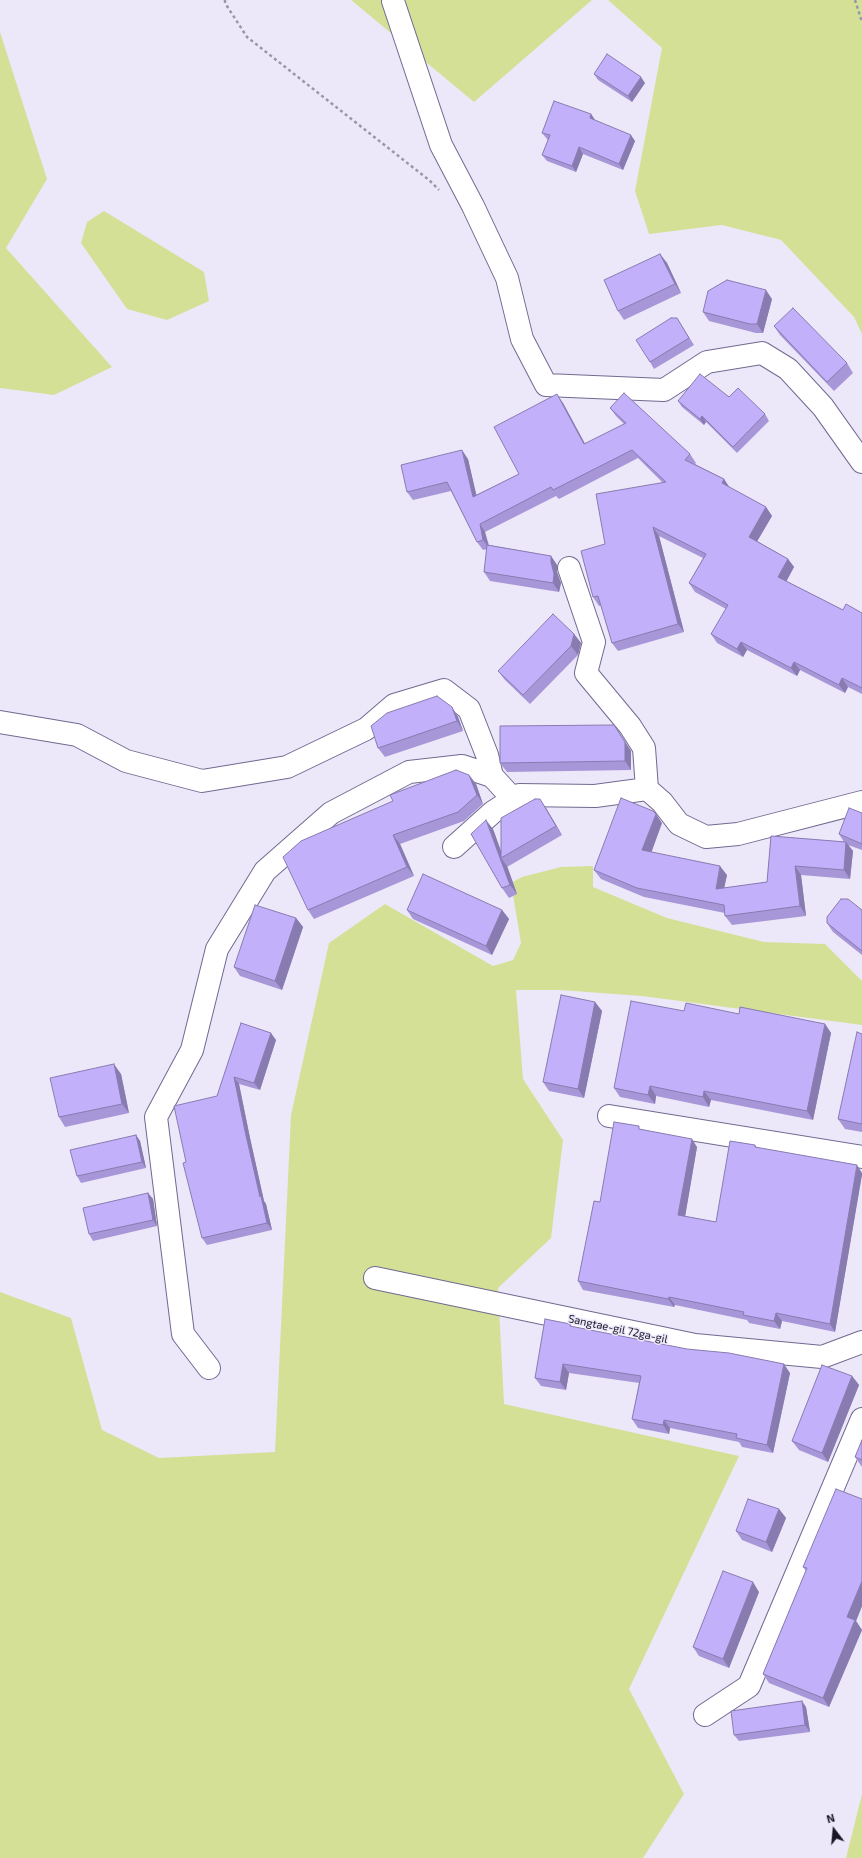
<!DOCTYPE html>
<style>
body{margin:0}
#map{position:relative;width:862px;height:1858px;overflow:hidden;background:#ece8fa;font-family:"Exo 2",sans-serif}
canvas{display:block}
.north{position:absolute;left:814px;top:1810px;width:40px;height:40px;-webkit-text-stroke:3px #ece8fa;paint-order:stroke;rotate:344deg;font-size:11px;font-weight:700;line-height:16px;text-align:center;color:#191524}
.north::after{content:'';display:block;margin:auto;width:14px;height:18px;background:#191524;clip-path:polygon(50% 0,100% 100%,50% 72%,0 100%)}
</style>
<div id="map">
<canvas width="862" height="1858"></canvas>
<div class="north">N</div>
</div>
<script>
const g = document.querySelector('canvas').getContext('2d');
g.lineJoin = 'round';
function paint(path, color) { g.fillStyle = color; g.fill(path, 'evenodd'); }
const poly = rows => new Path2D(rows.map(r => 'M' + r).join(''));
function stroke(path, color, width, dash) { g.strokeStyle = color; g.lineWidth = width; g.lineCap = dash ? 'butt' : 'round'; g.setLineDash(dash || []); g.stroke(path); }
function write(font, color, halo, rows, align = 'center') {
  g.font = font + ' "Exo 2",sans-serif'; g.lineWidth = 3; g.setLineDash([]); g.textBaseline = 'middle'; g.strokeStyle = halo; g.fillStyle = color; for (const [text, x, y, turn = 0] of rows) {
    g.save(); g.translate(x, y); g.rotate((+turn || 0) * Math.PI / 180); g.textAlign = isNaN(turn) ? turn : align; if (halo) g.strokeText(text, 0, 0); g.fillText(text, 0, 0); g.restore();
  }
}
paint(poly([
 [351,0,592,0,474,102],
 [608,0,862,0,862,334,854,317,781,240,722,225,649,234,635,191,662,48],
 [0,32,47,179,6,248,112,367,54,395,0,388],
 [104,211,204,272,209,301,167,320,127,309,81,243,87,222],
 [593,866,593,887,667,918,764,942,825,944,862,981,862,1025,642,996,560,990,516,990,523,1079,563,1140,551,1238,498,1288,504,1404,739,1456,629,1689,684,1794,643,1858,0,1858,0,1292,71,1318,102,1430,159,1458,275,1452,291,1115,329,943,385,904,493,966,513,960,521,943,511,883,522,877,561,867],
 [862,1794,862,1858,846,1858]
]), '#d5e097');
const minor = poly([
 [393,1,441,145,473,206,507,278,522,339,546,385,664,390,707,362,762,353,788,369,823,407,862,462],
 [569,568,594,642,586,673,630,726,644,748,647,789,662,802,679,824,706,837,738,834,862,802],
 [0,722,77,735,126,761,202,781,287,767,366,729,394,705,444,690,469,709,487,755,492,776],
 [454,847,493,812,519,795,595,796,647,789],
 [609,1116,862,1157],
 [375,1278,695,1345,822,1357,862,1342],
 [209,1368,183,1334,156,1117,192,1050,217,949,265,871,331,813,409,772,462,766,492,776,513,799],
 [705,1715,749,1686,862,1419]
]);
stroke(minor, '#726990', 24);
stroke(poly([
 [225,0,225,3,247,37,429,180,439,190],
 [855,0,862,22]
]), '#9a96a7', 2.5, [3, 3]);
stroke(minor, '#fff', 22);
paint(poly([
 [594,74,645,83,632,102,598,80],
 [591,114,595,120,635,141,623,170,583,154,576,172,547,161,542,155,548,140,547,139,542,133],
 [660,254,667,263,681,293,624,320,618,311],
 [772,299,763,333,756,333,709,321,703,312],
 [677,318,694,345,654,369,650,362],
 [774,326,847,363,853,373,834,391,780,335],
 [729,397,765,414,769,421,737,453,706,422,704,425,682,407,678,401],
 [563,403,585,444,624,424,616,416,610,408,690,454,696,463,695,464,724,479,729,487,766,507,772,516,757,541,788,559,794,567,786,581,843,610,862,613,862,694,848,687,845,693,800,670,797,676,747,650,743,657,717,643,711,634,726,609,695,592,689,583,703,558,659,536,684,632,618,651,612,643,601,606,599,606,593,597,605,544,663,483,638,458,559,499,556,496,485,532,489,545,551,556,557,565,557,572,561,583,559,592,490,581,484,572,487,549,483,550,477,542,451,491,413,500,407,492,468,459,476,495,519,474],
 [574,634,581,643,578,655,530,704,505,680,498,671],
 [452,707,458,717,463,731,385,757,378,748],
 [620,734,631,751,631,770,507,772,500,763],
 [469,775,476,784,483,804,464,821,400,844,414,876,314,919,308,910,393,801],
 [546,808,562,835,507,867,507,866,517,894,509,898,502,888,493,829,501,851],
 [862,813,862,850,848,845,853,851,850,879,801,875,806,916,732,925,725,916,725,913,644,897,601,879,594,870,662,823,651,852,727,875,724,888,767,882,771,836,844,842,839,834],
 [407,910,502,910,509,919,492,955,413,919],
 [862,910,862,955,833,932,827,923],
 [296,918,303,927,282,990,240,976,234,967],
 [595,1002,602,1011,584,1098,549,1091,543,1082],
 [684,1011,739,1014,825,1024,831,1033,813,1120,711,1100,709,1107,656,1096,655,1104,620,1097,614,1088],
 [241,1023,276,1040,260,1090,239,1084,250,1138,264,1201,266,1204,272,1230,207,1245,202,1238,186,1162,217,1096],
 [862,1034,862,1132,845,1129,838,1119],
 [121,1074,129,1113,65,1127,59,1117],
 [642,1130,697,1147,685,1216,716,1222,755,1145,757,1148,862,1173,835,1332,782,1321,780,1329,749,1323,747,1320,675,1305,674,1307,583,1290,578,1281,600,1202],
 [136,1135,140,1141,146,1168,81,1183,77,1176],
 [148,1193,153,1199,157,1226,93,1241,89,1234],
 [570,1324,572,1327,790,1373,773,1453,742,1447,739,1442,670,1428,669,1434,638,1428,632,1419,639,1383,569,1373,566,1390,541,1386,535,1378],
 [852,1376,859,1385,828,1462,799,1450,792,1441],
 [862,1440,862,1467,855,1457],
 [862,1499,862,1606,856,1621,862,1630,829,1707,769,1683,763,1674,806,1571,803,1567],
 [779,1509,786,1518,772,1552,742,1540,736,1531],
 [759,1592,729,1668,699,1656,693,1647],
 [806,1707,810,1732,739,1741,734,1735]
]), '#a897d8');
paint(poly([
 [641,77,645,83,632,102,628,96],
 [591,114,595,120,590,118],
 [631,135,635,141,623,170,619,164],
 [579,147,583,154,576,172,572,166],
 [660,254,667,263,681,293,675,284],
 [766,290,772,299,763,333,757,324],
 [557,394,563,403,590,453,584,444],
 [702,416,706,422,704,425,700,419],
 [462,450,468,459,479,506,473,497],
 [724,479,730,488,722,483],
 [766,507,772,516,755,545,749,537],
 [480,524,485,532,489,548,483,540],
 [653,527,659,536,684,632,678,624],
 [551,556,557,565,557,572,561,583,559,592,553,583,551,562],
 [788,559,794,567,784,586,778,577],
 [574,634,581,643,578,655,571,646],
 [741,642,747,650,743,657,737,649],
 [794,662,800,670,797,676,791,668],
 [842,678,848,687,845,693,839,685],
 [452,707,458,717,463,731,457,721],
 [614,725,631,751,631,770,625,761],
 [469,775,476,784,483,804,477,795],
 [540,799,546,808,562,835,556,826],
 [656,814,662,823,649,859,642,850],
 [486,820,493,829,503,857,501,858,507,866,517,894,510,885],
 [393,835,400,844,414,876,407,867],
 [846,842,853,851,850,879,844,870],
 [720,866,727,875,722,898,716,889],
 [795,866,801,875,806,916,800,906],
 [502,910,509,919,492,955,486,946],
 [296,918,303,927,282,990,275,981],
 [595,1002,602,1011,584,1098,578,1089],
 [825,1024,831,1033,813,1120,807,1111],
 [271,1033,276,1040,260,1090,254,1083],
 [114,1064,121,1074,129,1113,122,1104],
 [234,1077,239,1084,250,1138,264,1201,266,1204,272,1230,267,1223,260,1197,245,1131],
 [650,1086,656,1096,655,1104,648,1095],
 [704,1091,711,1100,709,1107,703,1097],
 [136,1135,140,1141,146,1168,142,1162],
 [692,1139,697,1147,684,1223,678,1215],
 [857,1165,862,1173,862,1175,835,1332,830,1324],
 [148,1193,153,1199,157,1226,153,1220],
 [669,1297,675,1305,674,1307,668,1299],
 [776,1313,782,1321,780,1329,774,1321],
 [563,1364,569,1373,566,1390,560,1382],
 [784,1364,790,1373,773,1453,767,1445],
 [852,1376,859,1385,828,1462,822,1453],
 [664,1420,670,1428,669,1434,663,1425],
 [779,1509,786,1518,772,1552,766,1542],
 [862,1581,862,1606,856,1621,862,1630,829,1707,823,1698,847,1617],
 [753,1582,759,1592,729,1668,723,1659],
 [802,1701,806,1707,810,1732,805,1725]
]), '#887bb0');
const building = poly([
 [607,54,641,77,628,96,594,74,607,54],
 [554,101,591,114,590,118,631,135,619,164,579,147,572,166,542,155,550,135,542,133,554,101],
 [660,254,675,284,618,311,604,280,660,254],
 [727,280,766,290,757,324,750,324,703,312,708,291,727,280],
 [793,308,847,363,827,382,774,326,793,308],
 [671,318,677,318,689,338,650,362,636,340,671,318],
 [700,374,729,397,738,388,765,414,733,447,702,416,700,419,678,401,700,374],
 [624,393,690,454,685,460,724,479,722,483,766,507,749,537,788,559,778,577,843,610,846,604,862,613,862,688,842,678,839,685,794,662,791,668,741,642,737,649,711,634,728,605,689,583,706,554,653,527,678,624,612,643,598,596,593,597,581,551,605,544,596,494,666,482,632,450,553,490,551,487,480,524,483,540,477,542,447,482,407,492,401,465,462,450,473,497,519,474,494,427,557,394,584,444,626,423,610,408,624,393],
 [487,545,551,556,551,562,554,574,553,583,484,572,487,545],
 [553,614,574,634,571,646,523,695,498,671,553,614],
 [437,696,452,707,457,721,378,748,371,726,387,713,437,696],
 [614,725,625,742,625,761,500,763,500,726,614,725],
 [456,770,469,775,477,795,458,812,393,835,407,867,308,910,283,857,301,841,393,801,390,795,456,770],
 [621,798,653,811,656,814,642,850,720,866,716,889,767,882,771,836,846,842,844,870,795,866,800,906,725,916,724,905,637,888,594,870,621,798],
 [535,799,540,799,556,826,501,858,501,818,535,799],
 [849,808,862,813,862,844,839,834,849,808],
 [486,820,510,885,502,888,471,834,486,820],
 [423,874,502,910,486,946,407,910,423,874],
 [841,899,848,899,862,910,862,951,827,923,827,917,841,899],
 [255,905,296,918,275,981,234,967,255,905],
 [561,995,595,1002,578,1089,543,1082,561,995],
 [631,1001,684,1011,686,1003,739,1014,740,1007,825,1024,807,1111,704,1091,703,1097,650,1086,648,1095,614,1088,631,1001],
 [241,1023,271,1033,254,1083,234,1077,245,1131,260,1197,261,1196,267,1223,202,1238,183,1163,186,1162,174,1106,217,1096,241,1023],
 [857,1032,862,1034,862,1124,838,1119,857,1032],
 [114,1064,122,1104,59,1117,50,1078,114,1064],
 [614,1122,639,1126,639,1129,692,1139,678,1215,716,1222,730,1141,755,1145,755,1147,857,1165,830,1324,776,1313,774,1321,743,1315,744,1312,669,1297,668,1299,578,1281,594,1201,600,1202,614,1122],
 [136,1135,142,1162,77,1176,70,1150,136,1135],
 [148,1193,153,1220,89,1234,83,1208,148,1193],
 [545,1319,570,1324,570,1326,687,1349,729,1353,784,1364,767,1445,736,1438,737,1434,664,1420,663,1425,632,1419,641,1376,563,1364,560,1382,535,1378,545,1319],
 [822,1365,852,1376,822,1453,792,1441,822,1365],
 [862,1440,862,1460,855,1457,862,1440],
 [836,1489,862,1499,862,1581,847,1617,855,1620,823,1698,763,1674,807,1568,803,1567,836,1489],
 [748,1499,779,1509,766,1542,736,1531,748,1499],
 [723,1571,753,1582,723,1659,693,1647,723,1571],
 [802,1701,805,1725,734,1735,731,1711,802,1701]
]);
paint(building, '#c3b0fb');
stroke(building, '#887bb0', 1);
write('11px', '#191524', '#ece8fa', [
 ["Sangtae-gil 72ga-gil",618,1329,12]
]);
</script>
